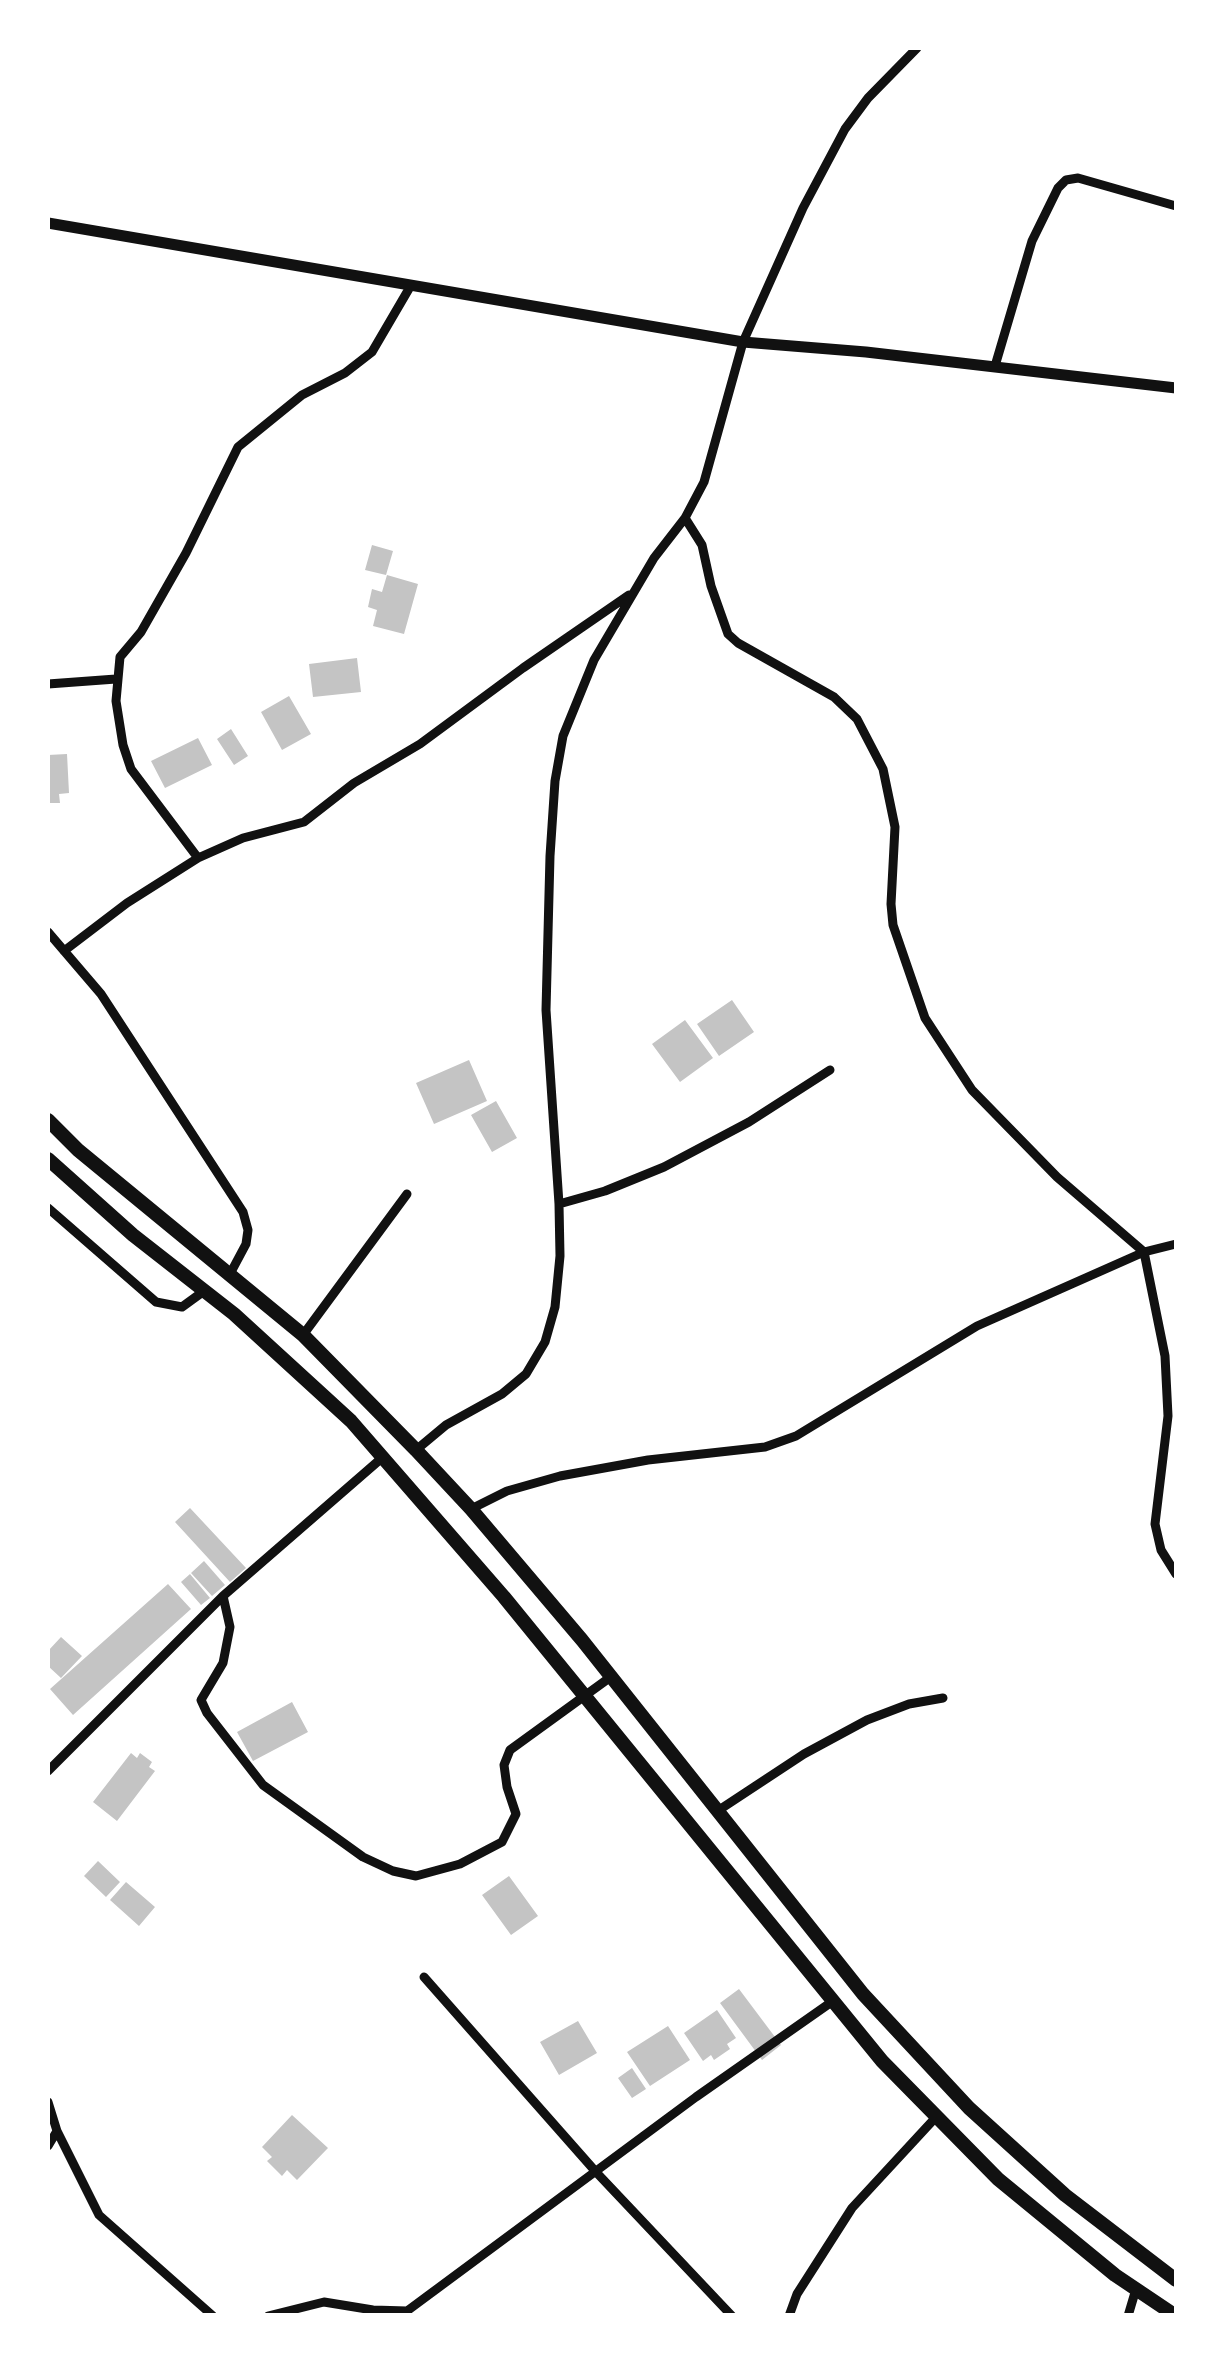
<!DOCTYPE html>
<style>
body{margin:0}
#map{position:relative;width:1224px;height:2363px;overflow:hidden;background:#fff;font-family:"PT Sans Narrow",sans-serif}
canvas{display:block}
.frame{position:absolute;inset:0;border:50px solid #fff;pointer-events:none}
</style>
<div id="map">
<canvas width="1224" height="2363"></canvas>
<div class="frame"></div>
</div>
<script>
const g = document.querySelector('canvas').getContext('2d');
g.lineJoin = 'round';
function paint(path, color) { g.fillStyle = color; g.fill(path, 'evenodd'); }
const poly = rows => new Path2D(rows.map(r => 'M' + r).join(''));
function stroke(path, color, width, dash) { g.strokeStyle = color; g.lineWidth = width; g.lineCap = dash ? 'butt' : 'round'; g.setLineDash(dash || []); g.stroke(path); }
paint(poly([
 [372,545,393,551,386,575,365,570],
 [387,575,418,584,404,634,373,626,377,610,368,607,372,589,382,592],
 [357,658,361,692,313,697,309,664],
 [289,696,311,734,282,750,261,712],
 [231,729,248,756,234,765,217,739],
 [198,738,212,765,165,788,151,761],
 [67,754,69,793,59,794,60,803,48,803,48,755],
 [732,1000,754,1032,719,1056,697,1024],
 [685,1020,713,1058,680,1082,652,1044],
 [469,1060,487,1101,434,1124,416,1083],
 [496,1101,517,1138,492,1152,471,1115],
 [190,1508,246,1568,230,1582,175,1522],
 [204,1561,225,1585,212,1596,191,1573],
 [190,1574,210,1598,201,1605,181,1582],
 [168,1584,191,1609,73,1715,50,1689],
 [61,1637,82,1656,61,1678,48,1666,48,1651],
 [292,1702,308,1732,253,1761,237,1732],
 [131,1753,137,1758,140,1753,152,1762,149,1767,155,1771,117,1821,93,1802],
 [98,1861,120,1882,106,1897,84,1876],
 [509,1876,538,1916,511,1935,482,1895],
 [126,1882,155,1907,139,1926,110,1900],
 [739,1989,781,2045,762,2060,720,2003],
 [717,2010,736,2038,727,2044,730,2049,714,2060,711,2055,703,2061,684,2033],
 [578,2021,597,2053,559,2075,540,2042],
 [668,2026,690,2060,650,2086,627,2052],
 [632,2068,646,2089,632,2098,618,2078],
 [292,2115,328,2148,297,2180,287,2170,282,2176,267,2161,272,2157,262,2147]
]), '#c4c4c4');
stroke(poly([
 [995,366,1032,241,1058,188,1066,180,1078,178,1176,206],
 [685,518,702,545,711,586,728,634,738,643,834,697,857,719,883,769,895,827,891,904,893,925,925,1018,972,1090,1057,1177,1144,1252,1165,1356,1168,1416,1155,1524,1161,1550,1176,1574],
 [48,684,116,679],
 [198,858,131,769,123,745,116,701,120,657,141,632,186,553,238,447,302,395,345,373,372,352,410,287],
 [48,932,101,994,243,1212,248,1230,246,1244,230,1274],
 [64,951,127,903,198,858,243,838,304,822,354,783,420,744,523,668,629,595],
 [559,1204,605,1191,664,1167,749,1122,830,1070],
 [48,1208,156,1302,182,1307,204,1291],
 [303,1335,407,1194],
 [416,1450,446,1425,502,1394,526,1374,545,1342,555,1307,560,1256,559,1204,546,1010,550,856,555,781,563,736,594,660,654,558,685,518,704,482,743,342,803,208,845,129,868,98,917,48],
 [471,1509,507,1491,560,1476,648,1460,765,1447,796,1436,977,1326,1144,1252,1176,1244],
 [223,1596,230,1627,223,1663,201,1700,207,1713,263,1785,363,1857,393,1871,416,1876,460,1864,502,1842,516,1814,507,1787,504,1765,510,1750,612,1676],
 [48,1771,223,1596,383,1457],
 [719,1810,804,1754,867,1720,909,1704,943,1698],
 [424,1977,596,2172,732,2316],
 [48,2102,57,2131,99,2215,213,2316],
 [48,2146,57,2131],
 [268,2316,324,2302,373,2310,407,2311,696,2097,833,2001],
 [789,2316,797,2294,852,2208,937,2116],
 [1128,2316,1136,2289]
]), '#111', 9);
stroke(poly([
 [48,223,743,342,866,352,1176,388]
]), '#111', 11);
stroke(poly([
 [48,1120,78,1150,303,1335,416,1450,471,1509,582,1640,863,1994,969,2108,1065,2195,1176,2280],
 [48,1159,133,1235,234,1314,351,1421,504,1597,882,2061,998,2179,1115,2275,1176,2316]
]), '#111', 14);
</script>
